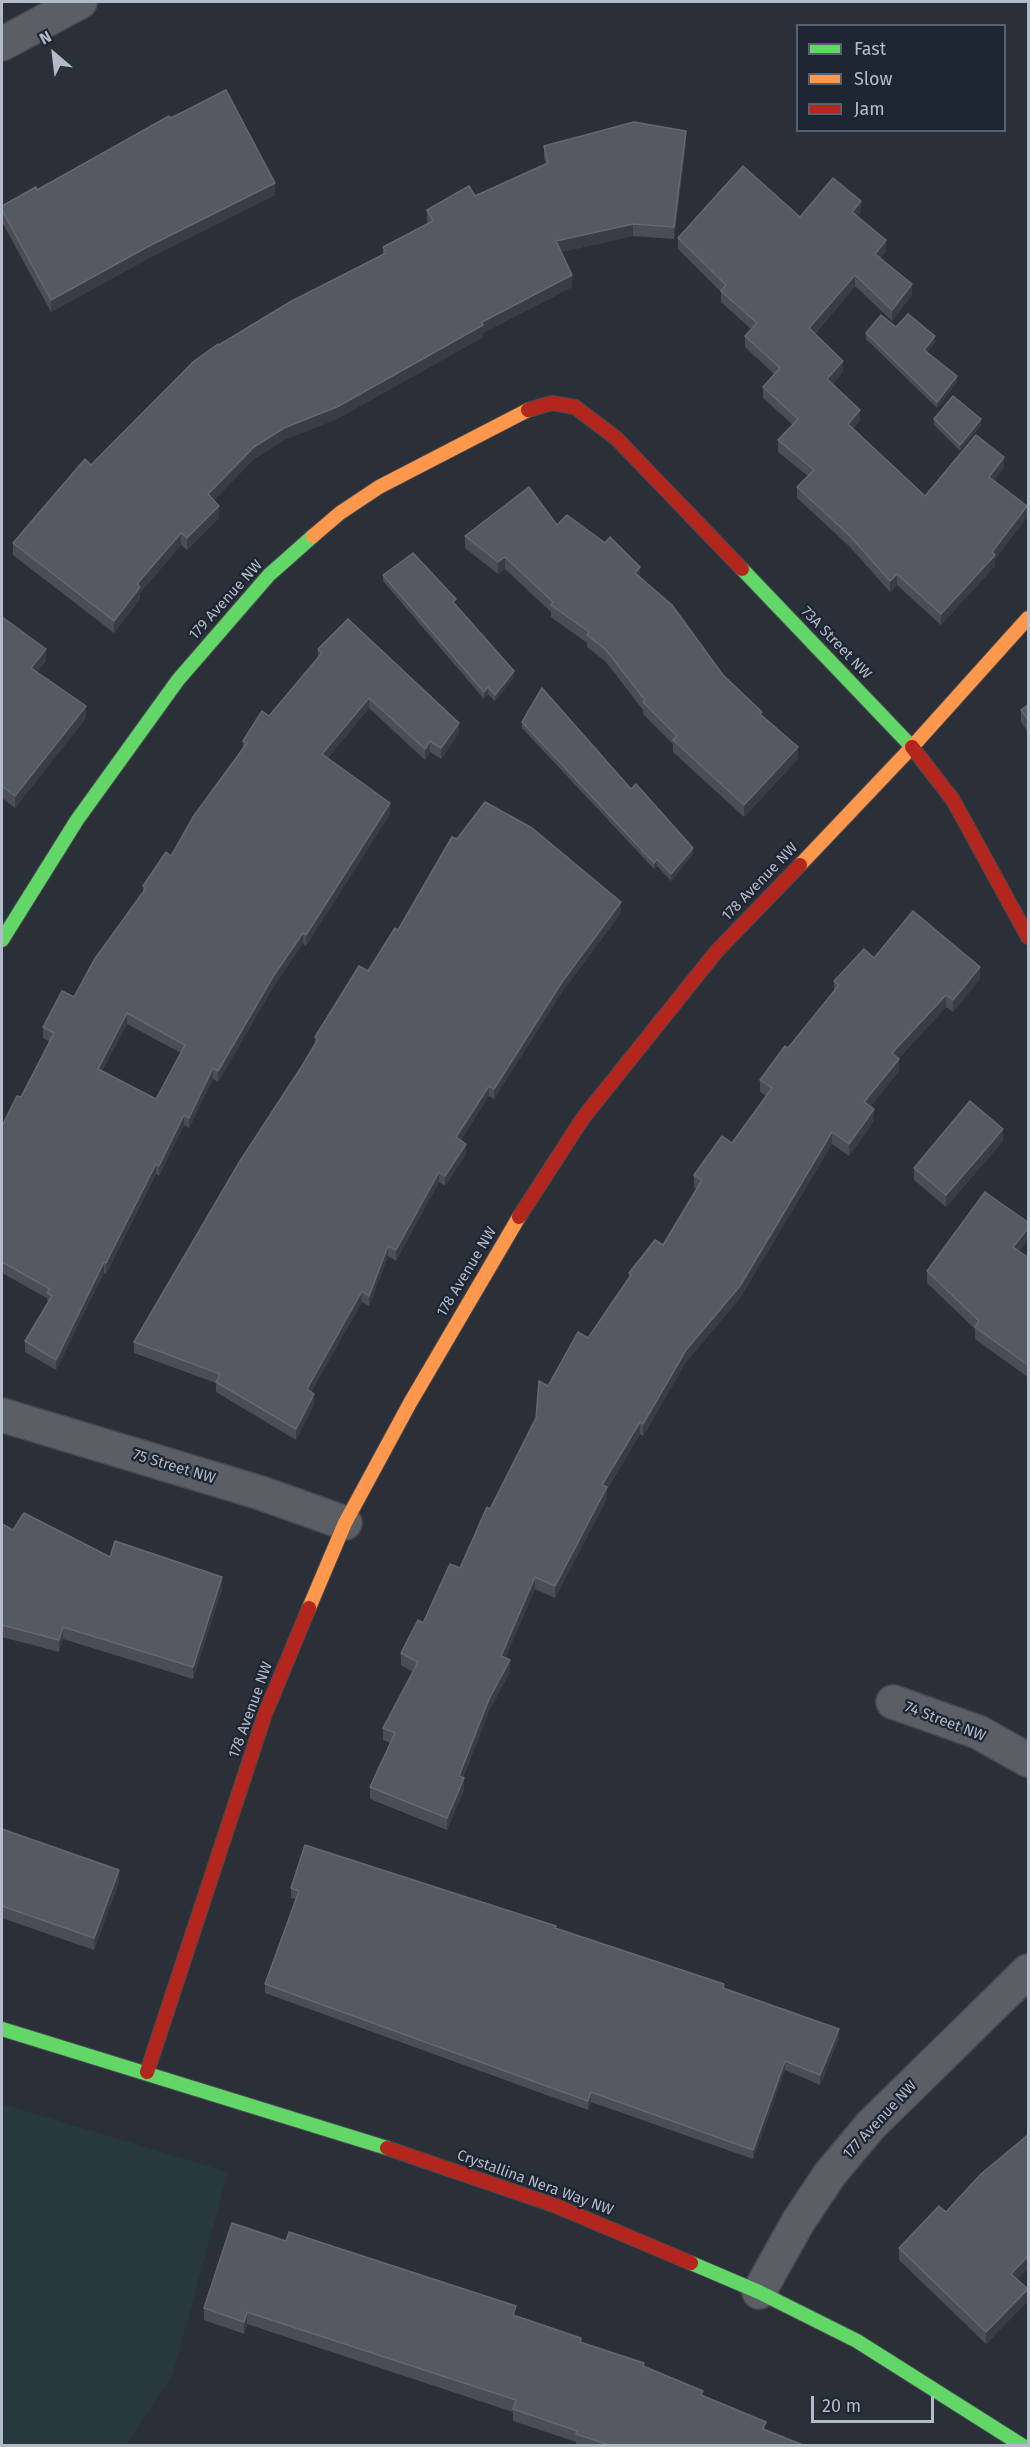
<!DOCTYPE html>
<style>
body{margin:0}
#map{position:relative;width:1030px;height:2447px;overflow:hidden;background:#2b2f37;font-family:"Fira Sans",sans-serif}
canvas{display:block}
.frame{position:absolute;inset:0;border:3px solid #b4bbc8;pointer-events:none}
.legend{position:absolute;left:796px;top:24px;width:210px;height:108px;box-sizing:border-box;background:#1e2532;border:2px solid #5a616e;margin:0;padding:8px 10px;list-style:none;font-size:18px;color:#b4bbc8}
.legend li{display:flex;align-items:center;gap:12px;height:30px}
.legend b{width:30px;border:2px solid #5a616e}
.north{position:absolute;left:24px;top:24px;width:60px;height:60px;-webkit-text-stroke:4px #1e2532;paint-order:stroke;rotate:332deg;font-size:16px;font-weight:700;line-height:24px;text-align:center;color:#b4bbc8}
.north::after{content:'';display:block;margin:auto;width:21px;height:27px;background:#b4bbc8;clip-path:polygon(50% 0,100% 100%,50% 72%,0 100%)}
.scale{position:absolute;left:811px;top:2396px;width:123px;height:27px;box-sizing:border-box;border:3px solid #b4bbc8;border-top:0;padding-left:8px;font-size:18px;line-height:21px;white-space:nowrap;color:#b4bbc8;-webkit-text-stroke:4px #1e2532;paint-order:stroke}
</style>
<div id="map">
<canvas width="1030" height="2447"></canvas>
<div class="frame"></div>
<ul class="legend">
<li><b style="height:8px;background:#63d668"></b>Fast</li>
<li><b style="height:8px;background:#ff974d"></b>Slow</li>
<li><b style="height:8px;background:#b3261e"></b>Jam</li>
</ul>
<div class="north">N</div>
<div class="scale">20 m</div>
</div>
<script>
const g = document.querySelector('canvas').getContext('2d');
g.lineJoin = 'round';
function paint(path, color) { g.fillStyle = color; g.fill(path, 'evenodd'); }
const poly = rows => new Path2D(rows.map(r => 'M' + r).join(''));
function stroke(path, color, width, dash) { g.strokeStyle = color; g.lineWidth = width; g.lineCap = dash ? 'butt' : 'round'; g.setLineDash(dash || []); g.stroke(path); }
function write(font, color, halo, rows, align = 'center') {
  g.font = font + ' "Fira Sans",sans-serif'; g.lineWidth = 4.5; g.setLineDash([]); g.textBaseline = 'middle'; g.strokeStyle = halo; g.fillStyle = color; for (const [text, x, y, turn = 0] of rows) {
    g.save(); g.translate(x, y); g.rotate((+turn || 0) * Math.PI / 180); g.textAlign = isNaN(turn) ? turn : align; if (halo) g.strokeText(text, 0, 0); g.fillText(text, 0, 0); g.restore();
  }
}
paint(poly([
 [2,2104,228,2172,173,2374,126,2445,2,2445]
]), '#28393d');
const street = poly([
 [2,44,80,2],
 [2,1415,261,1493,345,1523],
 [893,1702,978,1732,1028,1760],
 [759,2292,798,2222,830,2174,871,2125,1028,1971]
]);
const fast = poly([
 [742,569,912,747],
 [2,940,77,820,178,680,269,575,313,536],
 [2,2029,387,2148],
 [691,2263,759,2292,857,2341,1023,2446]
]);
const slow = poly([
 [313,536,340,513,379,487,528,410],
 [800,865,912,747,1028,618],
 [309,1608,345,1523,410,1403,519,1217]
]);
const jam = poly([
 [528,410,552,403,575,407,616,438,742,569],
 [912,747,953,800,1028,937],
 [519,1217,583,1118,716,952,800,865],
 [147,2072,265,1714,309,1608],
 [387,2148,556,2206,691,2263]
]);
stroke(street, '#464a50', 36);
stroke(fast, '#464a50', 16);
stroke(slow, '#464a50', 16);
stroke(jam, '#464a50', 16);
stroke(street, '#5b5e65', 33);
stroke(fast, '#63d668', 14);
stroke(slow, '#ff974d', 14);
stroke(jam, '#b3261e', 14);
paint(poly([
 [171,118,275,195,149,258,51,312,2,222,2,206,37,190],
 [686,143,674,239,633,236,561,252,572,287,483,333,483,337,337,419,284,440,254,459,214,500,219,518,187,550,181,545,140,593,140,599,114,633,13,555,13,543,91,465,219,345,383,254,383,247,428,224,427,222,427,210,475,196,546,164,544,158,544,146],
 [861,212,857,216,886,251,880,258,912,295,892,321,855,286,815,334,843,372,833,384,860,421,853,429,925,496,1004,468,994,481,1027,517,995,559,995,566,941,625,897,585,890,592,850,547,797,498,797,487,808,476,778,452,778,440,793,425,763,398,763,387,774,374,745,347,745,336,751,329,721,302,721,292,678,249,678,238,800,217],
 [896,327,935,342,927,352,957,382,937,408,866,339,866,333],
 [934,419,981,425,960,451,934,425],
 [557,525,640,577,723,675,762,716,798,759,744,817,673,752,673,744,643,714,643,710,606,662,587,647,587,643,551,617,551,612,505,569,498,574,465,548,465,536],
 [383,575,456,605,514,677,495,701,488,694,484,699,383,581],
 [2,617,46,661,37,672,86,718,15,808,2,798],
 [318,649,459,733,441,759,430,752,425,760,369,708,328,758,390,814,306,946,303,943,274,986,218,1082,213,1079,189,1128,184,1125,159,1176,156,1174,106,1274,104,1273,56,1370,25,1352,25,1341,48,1304,47,1298,2,1273,2,1126,21,1097,50,1042,43,1038,43,1027,74,997,143,894,143,886,171,856,243,749,243,741,269,716,318,657],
 [127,1024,181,1053,156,1099,102,1071],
 [1029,704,1029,733,1021,722,1021,710],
 [522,722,631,789,693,854,671,881,657,866,654,869,522,728],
 [621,913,562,992,494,1099,489,1096,461,1140,466,1154,445,1186,439,1182,396,1261,388,1256,369,1306,362,1302,311,1392,314,1404,296,1440,216,1392,216,1383,134,1353,134,1342,302,1066,315,1044,315,1037,368,971,398,930],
 [874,958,980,979,953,1012,946,1007,898,1059,899,1071,870,1107,874,1121,849,1156,832,1144,740,1298,686,1362,643,1436,640,1434,607,1489,607,1499,555,1598,535,1589,505,1658,510,1672,489,1711,463,1778,464,1790,447,1830,370,1799,370,1787,391,1743,383,1740,383,1728,413,1672,401,1665,401,1653,423,1623,460,1568,536,1418,548,1386,588,1338,629,1278,629,1273,663,1245,697,1189,694,1187,694,1175,732,1143,766,1096,760,1092,760,1080,788,1048,834,991,834,981],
 [1003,1141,946,1207,914,1180,914,1168],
 [1029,1223,1029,1239,1019,1251,1029,1258,1029,1378,975,1339,975,1329,927,1283,927,1271],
 [2,1524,13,1530,222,1589,193,1679,63,1639,59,1652,2,1637],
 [2,1829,119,1882,94,1950,2,1918],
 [291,1888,556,1929,724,1989,839,2038,820,2085,785,2070,753,2159,591,2102,588,2110,265,1993,265,1984,296,1899,291,1898],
 [1029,2134,1029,2267,1017,2279,1028,2301,986,2344,899,2260,899,2248,946,2212],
 [204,2308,516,2316,644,2367,703,2395,766,2430,803,2445,576,2445,576,2442,513,2421,513,2412,247,2324,244,2334,204,2320]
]), '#4a4d55');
paint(poly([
 [686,131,686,143,674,239,674,227],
 [275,183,275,195,149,258,51,312,51,300,149,246],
 [861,201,861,212,852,223,852,212],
 [633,224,633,236,556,253,556,241],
 [886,240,886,251,875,265,875,254],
 [572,275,572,287,483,333,483,337,337,419,284,440,254,459,208,506,208,494,254,447,284,428,482,322],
 [855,275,855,286,809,340,809,328],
 [912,284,912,295,892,321,892,310],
 [935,336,935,342,924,356,924,350],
 [843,361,843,372,827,391,827,379],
 [957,376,957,382,937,408,937,402],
 [860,410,860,421,848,435,848,424],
 [981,419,981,425,960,451,960,445],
 [1004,457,1004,468,989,488,989,477],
 [219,506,219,518,187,550,187,538],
 [1027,506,1027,517,995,559,995,566,941,625,941,614,992,552],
 [181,533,181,545,140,593,140,599,114,633,114,621,137,584],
 [505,557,505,569,498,574,498,562],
 [640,567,640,579,635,573],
 [897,574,897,585,890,592,890,581],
 [46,649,46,661,31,680,31,668],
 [514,671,514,677,495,701,495,695],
 [488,687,488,694,484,699,484,692],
 [369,698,369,708,322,765,322,754],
 [86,706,86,718,15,808,15,796],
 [459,723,459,733,441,759,441,748],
 [430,741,430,752,425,760,425,749],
 [798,747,798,759,744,817,744,805],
 [390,803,390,814,306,946,306,935],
 [693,848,693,854,671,881,671,874],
 [657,859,657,866,654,869,654,863],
 [621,902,621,913,562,992,494,1099,494,1089,562,982],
 [303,933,303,943,274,986,218,1082,218,1071,274,975],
 [980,967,980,979,953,1012,953,1000],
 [946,995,946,1007,892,1065,892,1053],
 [127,1013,127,1024,98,1079,98,1069],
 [899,1059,899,1071,864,1114,864,1102],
 [213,1068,213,1079,189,1128,189,1118],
 [489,1086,489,1096,456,1148,456,1137],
 [874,1109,874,1121,849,1156,849,1144],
 [184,1115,184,1125,159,1176,159,1166],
 [1003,1129,1003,1141,946,1207,946,1195],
 [832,1132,832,1144,740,1298,686,1362,643,1436,643,1424,686,1350],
 [466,1144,466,1154,445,1186,445,1176],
 [156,1164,156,1174,106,1274,106,1263],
 [439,1172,439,1182,396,1261,396,1250],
 [1029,1227,1029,1239,1013,1259,1013,1247],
 [388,1246,388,1256,369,1306,369,1296],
 [104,1262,104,1273,56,1370,56,1360],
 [362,1291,362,1302,307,1400,307,1389],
 [314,1394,314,1404,296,1440,296,1429],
 [640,1422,640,1434,607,1488,607,1499,555,1598,555,1586,602,1485],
 [222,1577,222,1589,193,1679,193,1667],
 [535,1577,535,1589,501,1668,501,1656],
 [63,1627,63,1639,59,1652,59,1640],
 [510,1660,510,1672,489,1711,459,1788,459,1776,489,1699],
 [464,1778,464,1790,447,1830,447,1818],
 [119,1870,119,1882,94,1950,94,1938],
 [839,2029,839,2038,820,2085,820,2075],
 [785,2061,785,2070,753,2159,753,2150],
 [591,2092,591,2102,588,2110,588,2101],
 [1029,2255,1029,2267,1011,2286,1011,2274],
 [1028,2289,1028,2301,986,2344,986,2332],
 [247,2312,247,2324,244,2334,244,2322]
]), '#393c44');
const building = poly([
 [226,90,275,183,149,246,51,300,2,210,2,206,36,187,37,190,169,116,171,118,226,90],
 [634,122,686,131,674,227,633,224,556,241,572,275,482,322,483,325,337,407,284,428,254,447,208,494,219,506,187,538,181,533,137,584,140,587,114,621,13,543,85,459,91,465,194,361,218,344,219,345,290,302,386,253,383,247,433,221,427,210,469,186,475,196,548,163,544,146,634,122],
 [743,166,800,217,833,178,861,201,852,212,886,240,875,254,912,284,892,310,855,275,809,328,843,361,827,379,860,410,848,424,925,496,976,435,1004,457,989,477,1027,506,992,552,995,555,941,614,897,574,890,581,850,536,797,487,814,470,778,440,798,419,763,387,780,368,745,336,757,323,721,291,726,285,678,238,743,166],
 [908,314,935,336,924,350,957,376,937,402,866,333,881,315,896,327,908,314],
 [953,396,981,419,960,445,934,419,953,396],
 [529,487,557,525,567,515,605,543,610,537,640,567,635,573,672,605,723,675,762,712,760,714,798,747,744,805,673,740,677,736,643,702,645,700,606,650,587,635,589,632,551,605,553,602,505,557,498,562,465,536,529,487],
 [413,553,456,599,453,602,514,671,495,695,488,687,484,692,383,575,413,553],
 [2,617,46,649,31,668,86,706,15,796,2,786,2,617],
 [348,619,459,723,441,748,430,741,425,749,369,698,322,754,390,803,306,935,303,933,274,975,218,1071,213,1068,189,1118,184,1115,159,1166,156,1164,106,1263,104,1262,56,1360,25,1341,52,1296,47,1293,50,1289,2,1262,2,1126,17,1096,21,1097,54,1033,43,1027,62,991,74,997,94,960,146,888,143,886,166,852,171,856,193,817,247,743,243,741,262,711,269,716,322,653,318,649,348,619],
 [127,1013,185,1045,156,1099,98,1069,127,1013],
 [542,688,631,789,636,784,693,848,671,874,657,859,654,863,522,722,542,688],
 [1029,704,1029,721,1021,710,1029,704],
 [485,802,532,828,621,902,562,982,494,1089,489,1086,456,1137,466,1144,445,1176,439,1172,396,1250,388,1246,369,1296,362,1291,307,1389,314,1394,296,1429,216,1382,220,1374,134,1342,240,1161,302,1066,318,1039,315,1037,359,966,368,971,395,928,398,930,452,837,457,839,485,802],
 [913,911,980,967,953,1000,946,995,892,1053,899,1059,864,1102,874,1109,849,1144,832,1132,740,1286,686,1350,643,1424,640,1422,602,1485,607,1487,555,1586,535,1577,501,1656,510,1660,489,1699,459,1776,464,1778,447,1818,370,1787,395,1733,383,1728,418,1662,401,1653,418,1620,423,1623,450,1564,460,1568,487,1507,490,1509,536,1418,539,1381,548,1386,578,1332,588,1338,631,1275,629,1273,655,1240,663,1245,702,1180,694,1175,722,1136,732,1143,772,1088,760,1080,785,1046,788,1048,839,985,834,981,864,949,874,958,913,911],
 [970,1101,1003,1129,946,1195,914,1168,970,1101],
 [985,1192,1029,1223,1029,1227,1013,1247,1029,1258,1029,1366,975,1327,979,1321,927,1271,985,1192],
 [24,1513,110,1557,115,1541,222,1577,193,1667,63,1627,59,1640,2,1625,2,1524,13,1530,24,1513],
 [2,1829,119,1870,94,1938,2,1906,2,1829],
 [305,1845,556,1926,555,1928,724,1984,723,1988,839,2029,820,2075,785,2061,753,2150,591,2092,588,2101,265,1984,299,1891,291,1888,305,1845],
 [1029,2134,1029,2255,1011,2274,1028,2289,986,2332,899,2248,939,2206,946,2212,981,2174,1029,2134],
 [232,2223,286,2241,289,2232,516,2306,513,2315,581,2338,580,2342,644,2363,643,2366,703,2391,701,2395,766,2422,763,2429,803,2445,609,2445,576,2434,577,2431,513,2409,516,2400,247,2312,244,2322,204,2308,232,2223]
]);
paint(building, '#555961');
stroke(building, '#646871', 1.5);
write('15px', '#b4bbc8', '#1e2532', [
 ["179 Avenue NW",226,600,-48],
 ["73A Street NW",836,643,46],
 ["178 Avenue NW",760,882,-46],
 ["178 Avenue NW",467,1272,-59],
 ["75 Street NW",174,1467,17],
 ["178 Avenue NW",251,1710,-70],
 ["74 Street NW",945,1722,21],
 ["177 Avenue NW",880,2120,-47],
 ["Crystallina Nera Way NW",535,2183,20]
]);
</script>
